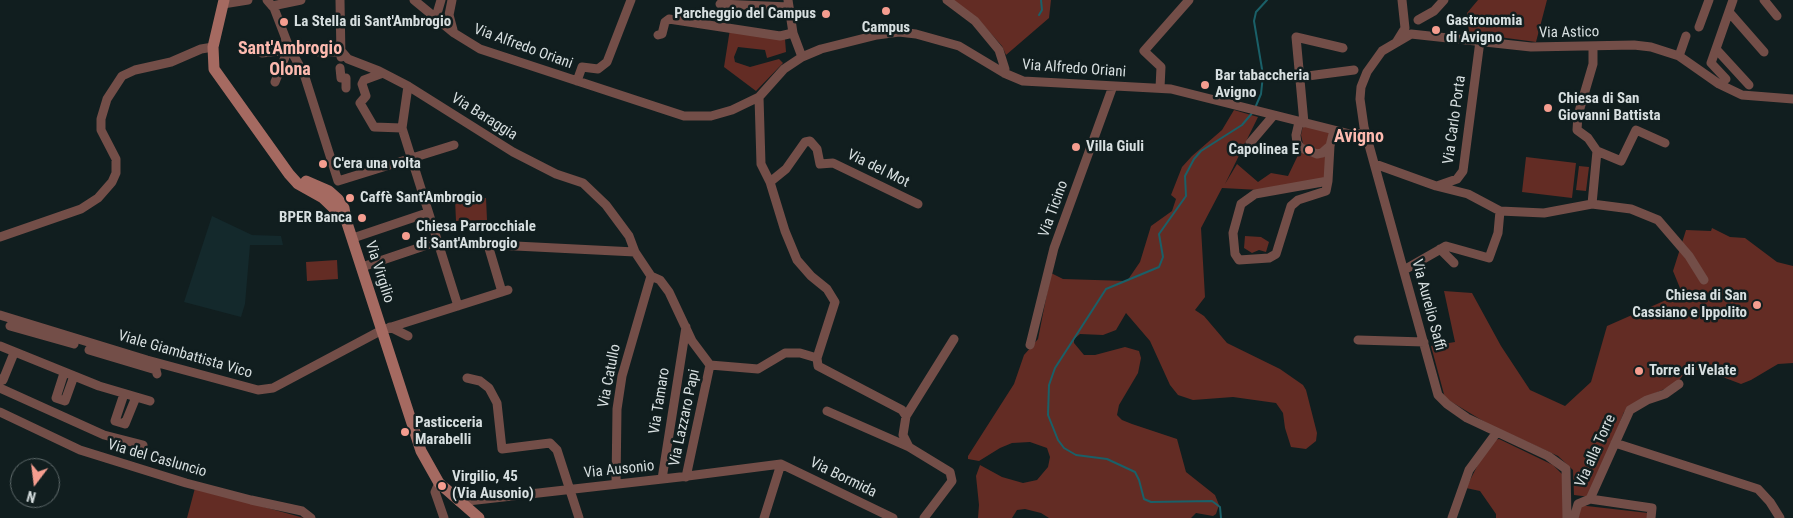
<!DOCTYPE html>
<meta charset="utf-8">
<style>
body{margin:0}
#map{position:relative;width:1793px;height:518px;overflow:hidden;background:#111e1f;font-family:"Roboto Condensed",sans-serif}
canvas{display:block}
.north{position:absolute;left:10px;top:458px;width:50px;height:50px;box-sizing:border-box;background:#111e1f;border:1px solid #606b6c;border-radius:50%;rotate:195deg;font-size:14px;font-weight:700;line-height:20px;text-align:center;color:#d7dfe0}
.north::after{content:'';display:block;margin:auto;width:18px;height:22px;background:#f59d8f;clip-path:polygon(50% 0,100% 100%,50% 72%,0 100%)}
</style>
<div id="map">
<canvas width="1793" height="518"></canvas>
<div class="north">N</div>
</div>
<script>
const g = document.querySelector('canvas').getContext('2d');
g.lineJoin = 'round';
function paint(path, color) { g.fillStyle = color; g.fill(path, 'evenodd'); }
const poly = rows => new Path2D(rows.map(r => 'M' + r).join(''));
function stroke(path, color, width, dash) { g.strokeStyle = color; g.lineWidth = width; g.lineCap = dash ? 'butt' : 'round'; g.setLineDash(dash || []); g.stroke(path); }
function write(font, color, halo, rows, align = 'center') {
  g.font = font + ' "Roboto Condensed",sans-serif'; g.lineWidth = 5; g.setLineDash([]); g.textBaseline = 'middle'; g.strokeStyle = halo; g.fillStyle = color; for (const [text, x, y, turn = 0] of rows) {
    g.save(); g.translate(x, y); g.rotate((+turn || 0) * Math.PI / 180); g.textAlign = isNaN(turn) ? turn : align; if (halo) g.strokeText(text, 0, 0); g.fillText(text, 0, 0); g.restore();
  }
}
paint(poly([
 [212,216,252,235,281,236,283,245,250,245,245,304,241,317,184,302]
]), '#14292c');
paint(poly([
 [952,0,1051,0,1049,18,1006,55,1002,46,977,18],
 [1478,0,1547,0,1536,42,1469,33,1467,13],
 [730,29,785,39,786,52,767,58,765,50,738,47,734,57,735,62,750,67,779,59,783,63,756,91,724,67],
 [1234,110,1258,117,1225,184,1237,164,1258,182,1271,173,1288,176,1300,151,1309,156,1319,158,1327,155,1325,178,1260,190,1222,188,1201,228,1205,297,1195,310,1204,316,1227,343,1280,369,1303,385,1306,390,1317,433,1316,441,1306,449,1291,447,1285,428,1283,413,1276,403,1233,397,1193,400,1178,395,1170,385,1150,341,1126,313,1116,330,1103,335,1080,334,1074,339,1074,343,1084,355,1095,355,1125,347,1139,351,1141,358,1138,373,1119,405,1117,415,1122,420,1132,424,1177,439,1186,472,1215,495,1219,505,1216,514,1213,516,1196,513,1191,518,1049,518,1041,513,1025,509,1017,510,1012,518,978,518,979,505,976,476,980,465,1002,477,1023,483,1037,480,1048,467,1050,457,1047,448,1030,442,1012,443,1000,448,979,461,968,459,968,456,1014,384,1024,355,1038,339,1051,273,1063,279,1127,281,1140,262,1151,226,1172,211,1176,199,1171,195,1182,167,1192,156,1222,130],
 [1303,125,1332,132,1329,143,1319,152,1304,148,1301,135],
 [1526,157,1576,163,1572,198,1522,192],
 [1579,166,1589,167,1586,191,1576,190],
 [486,198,487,220,456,221,455,199],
 [1712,228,1730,237,1745,238,1777,262,1793,266,1793,363,1778,364,1751,380,1741,384,1707,371,1688,369,1676,384,1644,398,1624,412,1590,497,1574,495,1573,470,1558,456,1488,424,1445,398,1431,346,1455,342,1444,291,1472,293,1501,346,1530,390,1565,406,1591,382,1607,326,1682,293,1673,271,1686,230,1711,231],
 [1245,236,1261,237,1269,242,1266,252,1259,250,1252,253,1244,248],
 [337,260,338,279,307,281,306,262],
 [1499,439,1553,465,1563,475,1563,518,1496,518,1496,514,1480,491,1466,488,1490,441],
 [195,488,304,518,187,518],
 [1578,505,1648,513,1647,518,1576,518]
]), '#632c24');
stroke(poly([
 [1039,15,1042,10,1041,0],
 [1255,108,1261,94,1263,75,1254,21,1256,12,1267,0],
 [1221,518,1220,507,1212,501,1151,502,1144,499,1139,480,1135,472,1107,459,1076,455,1064,448,1058,440,1048,415,1049,385,1055,368,1106,289,1159,267,1163,257,1159,234,1186,196,1185,176,1194,159,1201,151,1242,125,1253,112]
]), '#1a6068', 2);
stroke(poly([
 [267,0,274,8,289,47,304,74,338,181],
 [340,0,341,57],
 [414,0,454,33,480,49,684,116,711,116,732,110,759,97,784,69,802,57,821,49,877,35,899,32,916,34,959,46,1004,73,1023,81,1171,89,1350,134,1366,133],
 [452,0,449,15,453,30],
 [788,0,793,33,802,57],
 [947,0,975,21,999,50,1005,69,1004,73],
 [1764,0,1777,16],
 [223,4,248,0],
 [720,4,789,7],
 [272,6,301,0],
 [1729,12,1764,52],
 [436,17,441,0],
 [1418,20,1434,11,1444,0],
 [1699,27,1709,0],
 [658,35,662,34,665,22,669,19,780,36,793,33],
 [1397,41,1405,28,1402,0],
 [1593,47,1593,64,1578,115,1577,130,1588,138,1597,151,1621,161,1636,130,1665,143],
 [1716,49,1749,85],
 [292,51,308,46,319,52,342,52,348,59,379,71,408,86,513,152,556,174,583,183,606,205,629,236,635,252],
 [262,53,280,51,286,40],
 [1679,56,1686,36],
 [340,68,341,78,346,78,346,88],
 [383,73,364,80,362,84,366,96,360,103,374,127,402,128],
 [1300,77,1354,70],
 [1726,79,1711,63,1733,0],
 [577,81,582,67,598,69,607,62,631,0],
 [275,82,289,47],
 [408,86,402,128,458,306],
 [1160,88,1161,67,1144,51,1189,0],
 [759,97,761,164,770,182,785,231,797,260,811,276,827,289,835,302,817,358,818,366,902,410,906,416,903,435,909,447,950,472,952,481,924,518],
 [1299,122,1296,135,1297,143,1301,148,1317,154,1322,153,1330,146],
 [1304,123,1296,37,1343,48],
 [1250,143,1273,116],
 [1375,164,1436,186,1468,194,1500,211,1544,213,1592,204,1631,209,1658,220,1689,256,1704,280],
 [338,181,454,145],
 [1328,181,1255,194,1241,204,1233,233,1235,254,1239,260,1269,258,1276,254,1291,206,1298,200,1326,191,1328,181,1330,146,1334,130],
 [770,182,786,169,805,142,810,141,817,149,820,164,833,163,918,204],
 [1437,186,1457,179,1463,171,1480,41],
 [1592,204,1597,151],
 [0,237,81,209,98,198,112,182,116,173,116,159,101,130,101,119,107,99,122,76,135,70,171,62,201,49,213,47],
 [353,238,427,213],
 [488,245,502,292],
 [1440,249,1454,263],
 [362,267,436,242,635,252,651,276,660,280,669,292,692,341,710,365,758,369,785,353,800,353,817,358],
 [1404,270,1446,246,1489,258,1498,233,1500,211],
 [0,315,147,360,258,390,273,388,382,330,508,290],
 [10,326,74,344],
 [390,327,408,336],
 [1358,340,1424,342],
 [1030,345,1054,248,1113,86],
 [0,346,99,386,150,401],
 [89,350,156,370,157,374],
 [64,373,56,398,65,401,74,376],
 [467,378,480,381,489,388,497,403,502,449,550,443,557,450,579,518],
 [0,379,3,380,14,353],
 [0,388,104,435,143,445],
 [124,394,115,421,125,424,136,397],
 [827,411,909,447],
 [0,412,80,450,186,483,251,500,302,511,311,518],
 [906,416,954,339],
 [1615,443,1758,489,1770,502,1780,518],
 [781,464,893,518],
 [686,477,710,365],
 [662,479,686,327],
 [439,483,435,492,444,518],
 [616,484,617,409,622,376,651,276],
 [1590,499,1630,410,1647,400,1665,394,1679,384],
 [459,502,680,477,781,464],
 [764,518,781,464],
 [1452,518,1469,470,1497,432],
 [1567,518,1566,469,1548,456,1467,418,1447,404,1438,395,1364,127,1360,99,1361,87,1367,72,1382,51,1411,34,1531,47,1634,45,1651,47,1679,56,1719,84,1742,95,1793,99],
 [1574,518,1578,504,1590,499,1652,508,1651,518]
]), '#734e48', 9);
stroke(poly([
 [224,0,213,47,214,69,289,174,298,184,323,198,346,220,421,451,439,483,479,518],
 [306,181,329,191,338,199,344,208,346,220]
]), '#a56a61', 11);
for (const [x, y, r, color] of [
 [886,11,5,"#f59d8f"],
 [826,14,5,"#f59d8f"],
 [284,22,5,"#f59d8f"],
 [1436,30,5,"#f59d8f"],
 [1205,85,5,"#f59d8f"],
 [1548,108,5,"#f59d8f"],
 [1076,147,5,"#f59d8f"],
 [1309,150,5,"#f59d8f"],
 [323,164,5,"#f59d8f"],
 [350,198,5,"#f59d8f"],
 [362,218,5,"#f59d8f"],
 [406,236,5,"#f59d8f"],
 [1757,305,5,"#f59d8f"],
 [1639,371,5,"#f59d8f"],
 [405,432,5,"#f59d8f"],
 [442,486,5,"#f59d8f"]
]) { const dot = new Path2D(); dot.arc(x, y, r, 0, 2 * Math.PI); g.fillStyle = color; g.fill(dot); stroke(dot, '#111e1f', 2); }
write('bold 15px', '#d7dfe0', '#111e1f', [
 ["Parcheggio del Campus",816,14,"right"],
 ["Gastronomia",1446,21],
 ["di Avigno",1446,38],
 ["La Stella di Sant'Ambrogio",294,22],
 ["Campus",886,28,"center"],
 ["Bar tabaccheria",1215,76],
 ["Avigno",1215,93],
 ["Chiesa di San",1558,99],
 ["Giovanni Battista",1558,116],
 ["Villa Giuli",1086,147],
 ["Capolinea E",1299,150,"right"],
 ["C'era una volta",333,164],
 ["Caffè Sant'Ambrogio",360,198],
 ["BPER Banca",352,218,"right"],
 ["Chiesa Parrocchiale",416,227],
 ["di Sant'Ambrogio",416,244],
 ["Chiesa di San",1747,296,"right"],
 ["Cassiano e Ippolito",1747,313,"right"],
 ["Torre di Velate",1649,371],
 ["Pasticceria",415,423],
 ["Marabelli",415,440],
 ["Virgilio, 45",452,477],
 ["(Via Ausonio)",452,494]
], 'left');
write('15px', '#d7dfe0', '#111e1f', [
 ["Via Astico",1569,33,-1],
 ["Via Alfredo Oriani",523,47,20],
 ["Via Alfredo Oriani",1074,69,4],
 ["Via Baraggia",484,117,32],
 ["Via Carlo Porta",1455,120,-82],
 ["Via del Mot",878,169,26],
 ["Via Ticino",1054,209,-70],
 ["Via Virgilio",379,272,72],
 ["Via Aurelio Saffi",1428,305,75],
 ["Viale Giambattista Vico",185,355,16],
 ["Via Catullo",610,376,-79],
 ["Via Tamaro",660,401,-81],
 ["Via Lazzaro Papi",685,418,-78],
 ["Via alla Torre",1596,451,-66],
 ["Via del Casluncio",157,459,16],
 ["Via Ausonio",619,470,-6],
 ["Via Bormida",843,478,26]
]);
write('bold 18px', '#fdbaaf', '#111e1f', [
 ["Sant'Ambrogio",290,49],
 ["Olona",290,70],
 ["Avigno",1359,137]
]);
</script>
